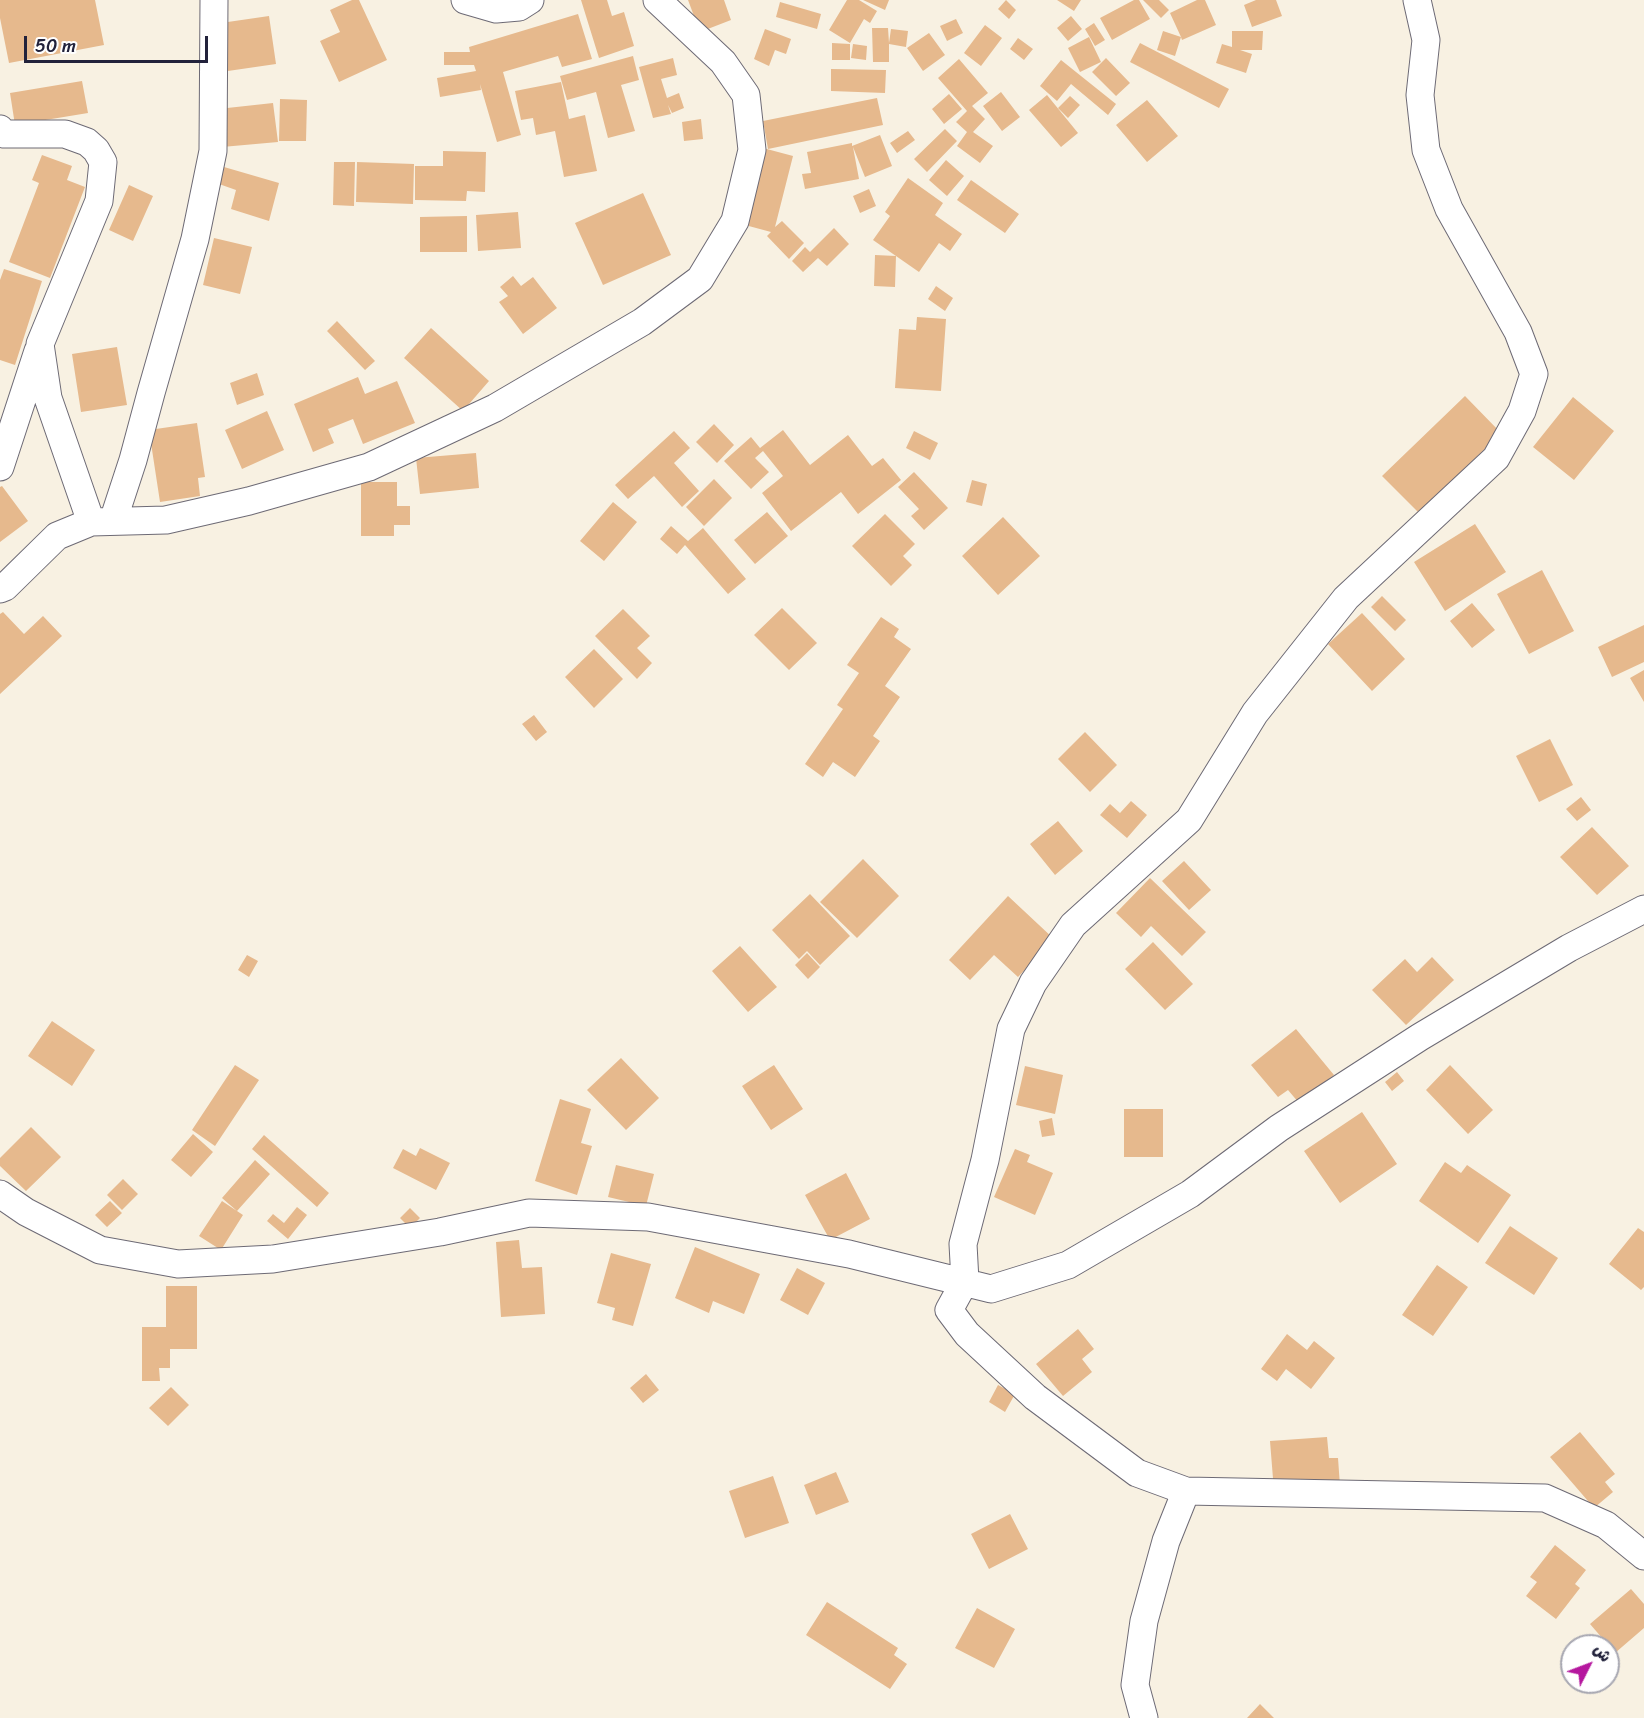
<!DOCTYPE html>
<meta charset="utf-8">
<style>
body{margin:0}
#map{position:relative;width:1644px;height:1718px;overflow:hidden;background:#f8f1e2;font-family:Sriracha,"Playpen Sans Arabic",sans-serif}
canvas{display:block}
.north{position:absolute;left:1560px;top:1634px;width:60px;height:60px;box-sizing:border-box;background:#fff;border:2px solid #a7a7b1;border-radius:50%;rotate:48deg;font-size:16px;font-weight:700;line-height:24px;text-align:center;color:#22223b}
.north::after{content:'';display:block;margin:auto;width:21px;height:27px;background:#b5179e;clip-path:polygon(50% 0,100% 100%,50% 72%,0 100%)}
.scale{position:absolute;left:24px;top:36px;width:184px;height:27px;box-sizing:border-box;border:3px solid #22223b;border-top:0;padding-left:8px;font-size:18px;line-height:21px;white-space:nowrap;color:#22223b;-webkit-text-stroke:4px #fff;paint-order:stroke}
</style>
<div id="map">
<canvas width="1644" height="1718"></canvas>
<div class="north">ش</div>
<div class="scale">50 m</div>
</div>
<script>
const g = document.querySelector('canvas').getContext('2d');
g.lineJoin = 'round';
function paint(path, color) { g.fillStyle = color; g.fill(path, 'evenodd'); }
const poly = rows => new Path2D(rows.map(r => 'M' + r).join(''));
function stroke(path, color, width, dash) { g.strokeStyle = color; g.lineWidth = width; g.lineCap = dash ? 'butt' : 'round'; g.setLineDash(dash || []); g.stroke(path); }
paint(poly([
 [0,0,95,0,104,45,9,63,0,18],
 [352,0,359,0,387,60,339,82,320,41,340,32,330,10],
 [581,0,607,0,612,16,624,12,634,46,599,58],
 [688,0,724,0,731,20,700,32],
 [847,0,859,0,877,11,870,23,864,19,850,43,829,30],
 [863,0,889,0,885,10],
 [1006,0,1016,10,1009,19,998,9],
 [1057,0,1081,0,1074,11],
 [1134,0,1139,0,1150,19,1112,40,1100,18],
 [1143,0,1159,0,1169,10,1161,18],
 [1197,0,1205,0,1216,25,1182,40,1181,37,1175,56,1157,50,1163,31,1181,37,1170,13],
 [1256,0,1276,0,1282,16,1252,27,1244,5],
 [780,2,821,14,817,29,776,17],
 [578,14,592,59,562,67,558,56,503,72,521,135,497,142,480,84,481,90,440,97,437,78,476,71,474,65,444,65,444,52,470,52,469,47],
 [269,16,276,64,221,72,214,24],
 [1071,16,1082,29,1068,41,1057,28],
 [956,19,963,33,947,41,940,26],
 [1094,23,1105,40,1095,46,1085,29],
 [985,25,1002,38,981,66,964,53],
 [872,28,888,28,889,43,891,29,908,31,906,47,889,44,889,62,873,62],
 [765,29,791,39,786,54,775,50,769,66,754,59],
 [1232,31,1263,31,1262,50,1240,50,1252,54,1246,73,1216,63,1222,44,1232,47],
 [929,33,945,55,923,71,907,48],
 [1089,37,1101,62,1080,72,1068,48],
 [1018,38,1033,49,1024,60,1010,49],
 [832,43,850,44,850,60,832,60],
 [1140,43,1229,89,1219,108,1130,62],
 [853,44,867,46,866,60,851,58],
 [633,56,639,80,621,85,635,131,608,138,596,92,567,100,560,76],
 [673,58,677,75,661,79,667,98,679,93,684,108,672,113,668,105,671,114,653,118,639,67],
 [1106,58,1130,83,1116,96,1092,72],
 [959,59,988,93,972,106,985,119,973,132,993,146,980,163,957,146,967,132,956,122,967,111,938,78],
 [1061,60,1116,104,1108,115,1071,84,1057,101,1040,86],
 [831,69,886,70,885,93,831,91],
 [82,81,88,113,15,125,10,93],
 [561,82,569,119,585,115,597,171,564,177,555,131,536,135,533,118,521,120,515,91],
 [1001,92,1020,117,1002,131,983,106],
 [949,94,962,109,944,124,932,109],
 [1047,95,1078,133,1061,147,1029,110],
 [1070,96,1080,105,1068,118,1058,108],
 [877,98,883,125,768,149,763,121],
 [280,99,307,100,306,141,279,141],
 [1147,100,1178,136,1147,162,1116,125],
 [273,103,278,142,222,147,218,109],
 [701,119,703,139,684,141,682,122],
 [945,129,957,141,927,172,914,159],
 [908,131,915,140,897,153,890,143],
 [880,135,892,166,865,177,853,147,859,179,805,189,802,174,811,173,807,152,852,143,852,146],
 [763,148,793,156,775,227,782,221,804,243,789,259,767,236,771,232,745,225],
 [443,151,486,152,485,192,467,191,466,201,415,200,415,166,443,166],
 [42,155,72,166,67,180,85,187,50,278,9,262,39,183,32,180],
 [946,160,964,176,947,196,929,180],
 [334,162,355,162,354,206,333,205],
 [357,162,414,164,413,204,356,202],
 [224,167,279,183,269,221,231,209,236,190,219,184],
 [908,178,943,203,935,215,962,234,950,251,939,243,919,272,896,256,895,287,874,286,875,255,896,256,873,240,890,216,885,212],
 [971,180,1019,214,1005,233,957,200],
 [129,185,153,196,133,241,109,230],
 [869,189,876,206,860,213,853,196],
 [643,193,671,255,603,285,575,223],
 [518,212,521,248,478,251,476,215],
 [467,216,467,252,420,252,420,217],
 [834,228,849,244,827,266,818,258,803,272,792,261,805,247,810,252],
 [214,238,252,247,240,294,203,285],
 [4,269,42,281,15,365,0,360,0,280],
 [513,276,521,286,533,277,557,308,523,334,499,302,508,296,500,287],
 [936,286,953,298,945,311,928,299],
 [917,317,946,319,941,391,895,388,899,329,916,330],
 [337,321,375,361,365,370,327,331],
 [431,328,489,381,463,411,404,358],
 [117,347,127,405,81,412,72,354],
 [257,373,264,395,237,405,230,383],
 [358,377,365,394,397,381,415,423,363,444,353,419,328,429,334,443,313,452,294,404],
 [1465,396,1501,433,1419,513,1382,476],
 [1573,397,1614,431,1574,480,1533,447],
 [267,411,284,450,242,469,225,430],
 [197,423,205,477,198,478,200,496,160,502,149,430],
 [714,424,734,445,717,463,696,442],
 [783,430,810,465,848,435,872,466,883,458,901,480,858,514,841,492,791,531,762,493,783,476,763,451,755,458,769,472,751,489,724,461,751,437,760,448],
 [674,431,690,448,674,463,699,491,682,507,654,476,628,499,615,485],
 [914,431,938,443,930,460,906,448],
 [476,453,479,488,420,494,416,458],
 [914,472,948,508,924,530,911,516,919,509,898,487],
 [714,479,732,498,704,526,686,507],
 [972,480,987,484,982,506,966,502],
 [361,482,397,482,397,506,410,506,410,525,394,525,394,536,361,536],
 [2,486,28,521,0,542,0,487],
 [613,502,637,522,604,561,580,541],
 [767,512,788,536,755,564,734,540],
 [885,514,915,544,903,556,912,565,891,586,852,546],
 [1003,517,1040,556,998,595,962,556],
 [1475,524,1506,572,1445,611,1414,562],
 [671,526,688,541,703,528,746,579,728,594,685,545,677,554,660,539],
 [1542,570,1574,631,1529,654,1497,594],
 [1382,596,1406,620,1395,631,1371,607],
 [1472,603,1495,630,1472,648,1450,621],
 [782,608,817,643,789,670,754,635],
 [623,609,650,636,637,648,652,663,637,679,595,636],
 [3,612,24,634,43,616,62,636,0,694,0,614],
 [1362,613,1405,659,1372,691,1328,644],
 [881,617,899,629,894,637,911,649,885,686,900,697,873,736,880,741,855,777,833,762,823,777,805,764,843,709,837,705,859,673,847,665],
 [1644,625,1644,662,1612,677,1598,647],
 [594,649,623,679,594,708,565,677],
 [1644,670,1644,702,1630,678],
 [534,715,547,732,536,741,522,724],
 [1085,732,1117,765,1090,792,1058,759],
 [1550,739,1573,785,1539,802,1516,756],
 [1581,797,1591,810,1577,821,1566,809],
 [1131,801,1147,815,1127,838,1100,815,1110,804,1120,813],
 [1058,821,1083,851,1055,875,1030,844],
 [1592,827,1629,866,1597,895,1560,857],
 [863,859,899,896,857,938,820,902],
 [1184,861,1211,890,1189,910,1162,881],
 [1150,878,1206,932,1182,956,1151,926,1141,937,1116,913],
 [810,894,850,936,820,965,807,951,799,959,772,930],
 [1008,896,1054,939,1018,977,994,955,970,980,949,960],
 [1153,942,1193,984,1165,1010,1125,969],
 [740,946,777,987,748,1012,712,971],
 [807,953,820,967,808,979,795,965],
 [247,955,258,961,249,977,238,970],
 [1432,957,1454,980,1406,1025,1372,990,1405,959,1417,972],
 [52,1021,95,1050,72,1086,28,1056],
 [1296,1029,1334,1075,1299,1103,1288,1090,1278,1097,1251,1065],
 [621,1058,659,1098,626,1130,587,1090],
 [235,1065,259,1080,215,1146,192,1130],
 [774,1065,803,1109,771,1130,742,1086],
 [1450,1065,1493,1110,1468,1134,1426,1090],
 [1025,1066,1063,1075,1055,1114,1016,1105],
 [1397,1072,1404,1081,1392,1091,1385,1082],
 [560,1099,591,1109,581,1143,592,1146,577,1195,535,1181],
 [1124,1109,1163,1109,1163,1157,1124,1157],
 [1362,1112,1397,1164,1340,1203,1304,1151],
 [1052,1118,1055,1135,1042,1137,1039,1121],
 [31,1127,61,1157,26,1191,0,1166,0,1158],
 [193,1134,213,1152,191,1177,171,1160],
 [264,1135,329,1193,317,1207,252,1149],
 [420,1148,450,1163,436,1190,393,1168,403,1149,416,1156],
 [1015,1149,1030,1155,1027,1162,1053,1173,1035,1215,994,1197],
 [255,1160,270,1174,237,1211,222,1198],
 [1445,1162,1461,1173,1467,1165,1511,1195,1478,1243,1419,1201],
 [616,1165,654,1174,646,1206,608,1197],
 [846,1173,870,1219,830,1240,805,1195],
 [123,1179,138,1194,122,1210,107,1195],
 [110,1201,122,1213,107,1227,95,1215],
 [222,1201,243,1215,221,1250,199,1236],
 [297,1207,307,1215,288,1239,267,1221,273,1214,284,1223],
 [410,1208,420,1218,410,1228,400,1218],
 [1510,1226,1558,1258,1534,1295,1485,1263],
 [1638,1228,1644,1232,1644,1287,1641,1290,1609,1264],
 [519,1240,522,1268,542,1267,545,1314,501,1317,496,1242],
 [695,1247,760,1274,744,1314,713,1301,709,1313,675,1298],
 [611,1253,651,1264,633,1326,612,1320,615,1308,597,1303],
 [1437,1265,1468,1287,1433,1336,1402,1315],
 [797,1268,825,1283,808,1315,780,1300],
 [166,1286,197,1286,197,1349,170,1349,170,1368,159,1368,160,1381,142,1381,142,1327,166,1327],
 [1078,1329,1094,1349,1082,1359,1092,1372,1063,1396,1036,1364],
 [1287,1334,1307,1350,1314,1341,1335,1358,1311,1389,1286,1369,1277,1381,1261,1369],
 [646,1374,659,1390,643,1403,630,1388],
 [998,1385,1015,1394,1005,1412,989,1402],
 [171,1387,189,1405,168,1426,149,1408],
 [1580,1432,1615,1474,1605,1482,1613,1492,1594,1508,1550,1457],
 [1327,1437,1329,1458,1338,1458,1340,1486,1274,1491,1270,1441],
 [836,1472,849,1502,816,1515,804,1485],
 [773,1476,789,1523,745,1538,729,1491],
 [1010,1514,1028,1549,989,1569,971,1534],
 [1555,1545,1586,1570,1575,1584,1580,1588,1556,1619,1526,1596,1537,1582,1530,1577],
 [1631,1589,1644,1604,1644,1628,1615,1653,1590,1624],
 [827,1602,898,1648,894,1655,907,1664,890,1689,806,1635],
 [977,1608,1015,1629,994,1668,955,1648],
 [1260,1704,1274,1718,1247,1718]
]), '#e6b98d');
const street = poly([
 [465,0,496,9,519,7,530,0],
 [1417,0,1426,40,1420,95,1426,150,1449,209,1518,332,1534,374,1522,411,1496,458,1346,598,1255,713,1189,820,1073,925,1033,983,1011,1029,985,1160,963,1244,965,1281,949,1310,967,1334,1035,1397,1137,1473,1186,1491,1545,1498,1606,1525,1644,1556],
 [0,129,4,134,65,134,87,142,96,150,103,162,99,201,40,344,48,398,91,522],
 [0,467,38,351],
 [113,521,133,460,151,393,195,239,213,151,214,0],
 [0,589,5,587,57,536,91,522,166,520,249,501,369,467,495,408,642,322,700,279,735,221,752,150,746,95,723,62,657,0],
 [0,1194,26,1212,100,1250,178,1264,273,1259,440,1232,529,1213,648,1217,849,1254,991,1289,1068,1265,1190,1194,1279,1128,1420,1037,1569,948,1644,909],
 [1144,1718,1135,1685,1144,1621,1166,1541,1186,1491]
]);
stroke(street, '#6d6a75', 29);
stroke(street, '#fff', 27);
</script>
